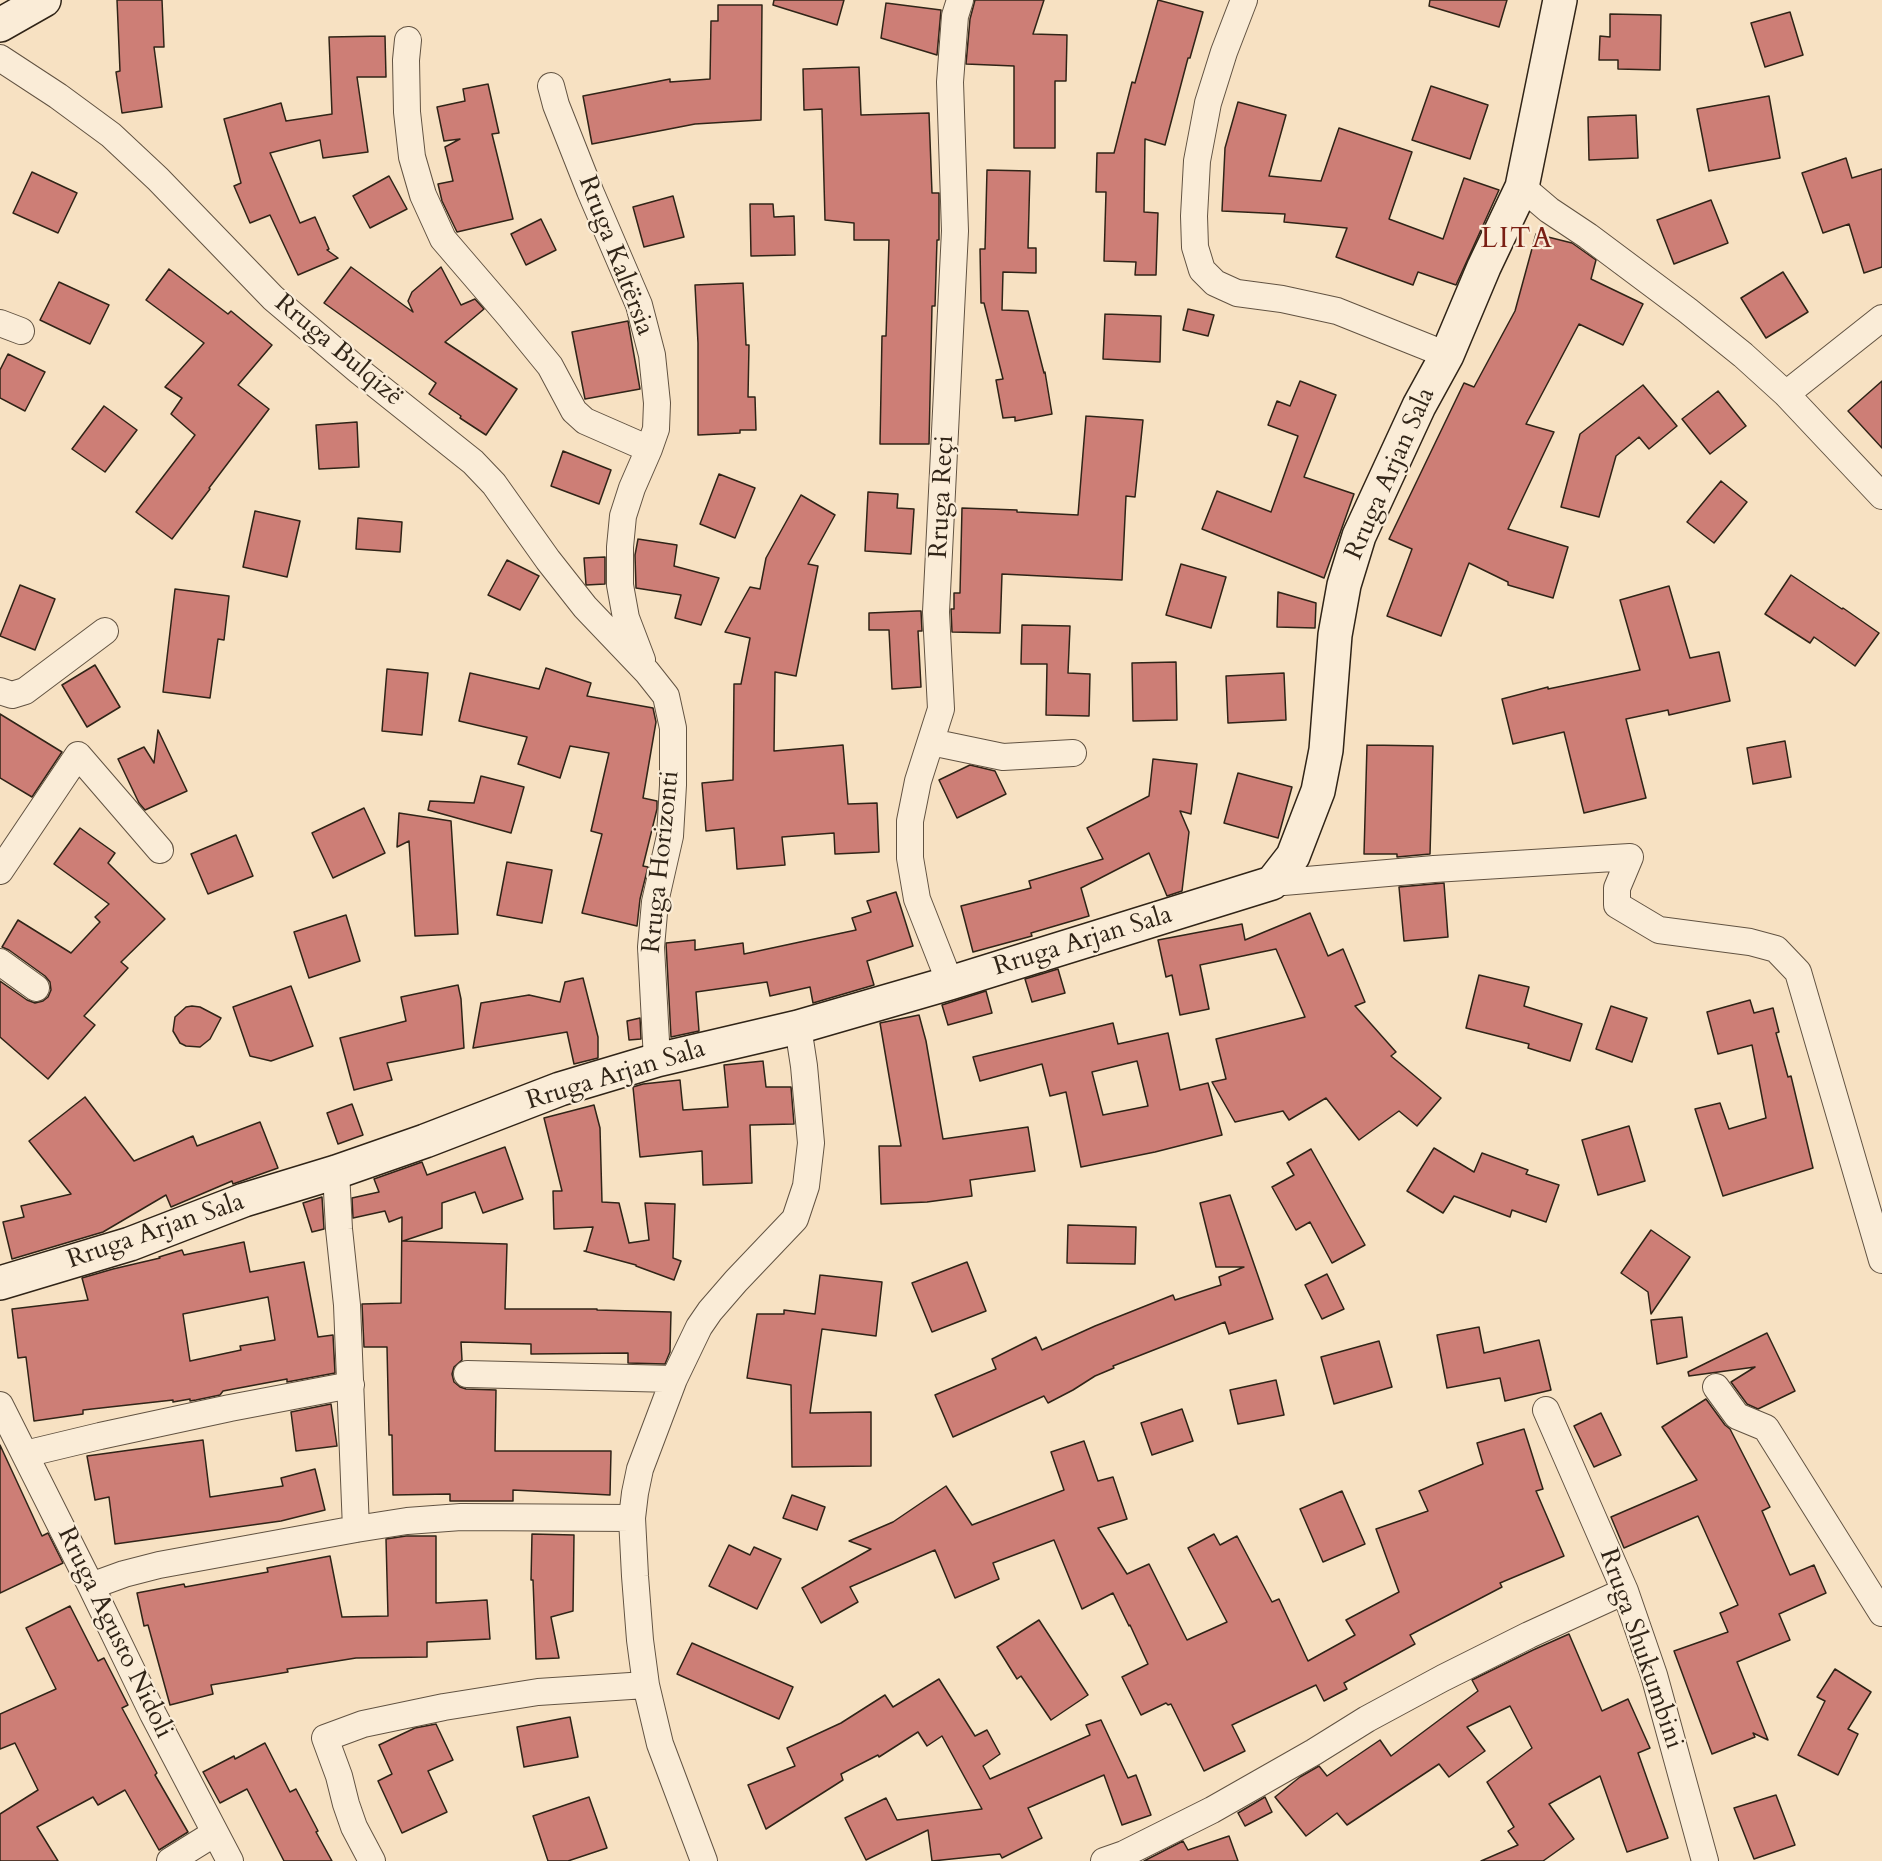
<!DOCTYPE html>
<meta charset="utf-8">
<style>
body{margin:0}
canvas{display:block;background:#f7e1c2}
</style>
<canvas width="1882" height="1861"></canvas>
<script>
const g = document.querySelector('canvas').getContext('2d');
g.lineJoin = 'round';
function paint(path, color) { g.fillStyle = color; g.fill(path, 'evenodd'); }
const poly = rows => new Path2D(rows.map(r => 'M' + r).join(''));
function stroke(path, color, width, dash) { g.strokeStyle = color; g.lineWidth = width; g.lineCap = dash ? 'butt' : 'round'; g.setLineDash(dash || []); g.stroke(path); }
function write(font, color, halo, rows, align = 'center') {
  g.font = font + ' Cardo,serif'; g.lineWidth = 4.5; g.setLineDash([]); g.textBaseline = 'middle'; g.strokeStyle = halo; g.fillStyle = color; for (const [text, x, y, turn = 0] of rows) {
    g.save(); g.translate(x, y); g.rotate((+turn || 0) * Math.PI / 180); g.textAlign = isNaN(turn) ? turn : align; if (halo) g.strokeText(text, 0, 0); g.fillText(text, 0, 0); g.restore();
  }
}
const building = poly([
 [117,0,162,0,164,47,154,47,162,107,122,113,116,72,120,71,117,0],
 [774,0,844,0,837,25,773,5,774,0],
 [975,0,1044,0,1033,34,1067,35,1066,81,1055,81,1055,148,1014,148,1014,66,966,64,970,19,975,0],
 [1158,0,1203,12,1190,58,1188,58,1165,145,1145,139,1144,212,1158,213,1156,275,1135,275,1136,262,1104,261,1106,192,1096,192,1097,153,1114,153,1132,82,1135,83,1158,0],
 [1430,0,1507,0,1499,27,1429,6,1430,0],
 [886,3,941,10,937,55,881,38,886,3],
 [718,5,762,5,761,120,695,124,592,144,583,96,670,79,670,82,710,79,711,21,718,21,718,5],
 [1790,12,1803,55,1765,67,1751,23,1790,12],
 [1610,14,1661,15,1660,70,1618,69,1618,60,1599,60,1600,36,1610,37,1610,14],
 [385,36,386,77,357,77,368,152,323,158,320,140,270,153,300,223,315,217,329,249,327,250,338,258,298,275,270,215,250,223,234,186,241,183,224,119,281,103,286,121,332,114,329,37,385,36],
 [859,67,861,115,929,113,932,193,939,193,939,240,937,240,935,306,932,306,929,444,880,444,882,336,886,336,889,240,854,240,854,223,825,220,822,109,804,110,803,69,859,67],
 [488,84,499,133,492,134,513,219,457,232,442,201,438,184,453,181,445,147,460,139,444,141,437,107,465,101,463,89,488,84],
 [1431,86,1488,105,1470,159,1412,140,1431,86],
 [1769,96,1780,158,1709,171,1697,109,1769,96],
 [1238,102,1286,115,1269,176,1321,181,1339,128,1412,152,1389,219,1443,239,1464,178,1499,190,1456,285,1418,272,1413,285,1336,257,1347,228,1284,222,1285,214,1222,211,1225,148,1238,102],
 [1636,115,1638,158,1589,160,1588,117,1636,115],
 [1846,158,1852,178,1882,169,1882,267,1864,273,1849,224,1823,233,1802,173,1846,158],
 [987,170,1030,171,1028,248,1036,248,1036,273,1003,272,1002,310,1028,311,1044,373,1045,372,1052,414,1015,421,1015,417,1003,418,996,380,1003,379,984,303,981,303,980,249,985,249,987,170],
 [32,172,77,193,58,233,13,213,32,172],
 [389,176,407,209,370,228,353,196,389,176],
 [673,196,684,237,644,247,633,207,673,196],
 [1711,200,1728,243,1674,264,1657,220,1711,200],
 [750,204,773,204,774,217,794,216,795,255,751,256,750,204],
 [541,219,556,250,526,265,511,234,541,219],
 [1536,234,1572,243,1596,260,1591,279,1643,304,1623,345,1579,324,1526,424,1554,432,1508,529,1568,547,1553,598,1508,585,1508,582,1469,563,1441,636,1387,616,1412,549,1389,539,1464,383,1474,387,1515,311,1536,234],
 [351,267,413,312,408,301,412,292,441,267,461,305,475,299,484,309,445,342,517,389,486,435,460,418,461,416,429,394,436,383,324,303,351,267],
 [169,269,228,314,231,311,272,345,238,385,269,409,209,488,210,489,172,539,136,512,195,435,171,414,182,398,165,387,204,343,146,300,169,269],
 [1783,272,1808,312,1766,338,1741,298,1783,272],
 [59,282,109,305,90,344,40,320,59,282],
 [743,283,746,345,749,345,748,397,755,397,756,430,740,430,740,433,698,435,698,343,695,285,743,283],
 [1188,309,1214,315,1208,336,1183,330,1188,309],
 [1105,314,1161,316,1160,362,1103,359,1105,314],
 [628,321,640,389,585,399,572,332,628,321],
 [8,354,45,372,25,411,0,398,0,370,8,354],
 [1300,381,1336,395,1304,477,1354,494,1324,578,1202,529,1217,491,1271,512,1298,436,1268,425,1277,401,1290,406,1300,381],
 [1882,381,1882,448,1848,411,1882,381],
 [1643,385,1677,426,1649,449,1639,437,1616,456,1599,517,1561,507,1580,434,1643,385],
 [1718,391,1746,426,1710,454,1682,419,1718,391],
 [104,406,137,430,105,472,72,449,104,406],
 [1086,416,1143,420,1135,497,1126,496,1122,580,1002,574,1000,633,952,632,951,609,954,609,954,593,960,593,962,508,1017,510,1017,512,1078,515,1086,416],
 [357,422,359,467,319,469,316,425,357,422],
 [563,451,611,470,599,504,551,486,563,451],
 [719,474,755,488,735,538,700,524,719,474],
 [1721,481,1747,502,1714,543,1687,522,1721,481],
 [868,492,898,494,897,508,914,509,911,554,865,551,868,492],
 [801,495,835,515,808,564,818,566,796,676,775,672,774,751,843,745,848,804,877,803,879,852,835,854,834,833,782,837,785,865,737,869,734,828,706,831,702,783,733,780,734,684,741,684,750,638,725,632,750,587,760,589,766,558,801,495],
 [255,511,300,521,287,577,243,567,255,511],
 [358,518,402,522,400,552,356,549,358,518],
 [638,539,677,545,674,566,719,578,701,625,675,618,681,595,636,588,635,555,638,539],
 [605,557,605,584,586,585,584,558,605,557],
 [507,560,539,576,520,610,488,595,507,560],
 [1181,564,1226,577,1211,628,1166,615,1181,564],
 [1791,575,1842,609,1843,608,1879,633,1855,666,1814,637,1810,643,1765,614,1791,575],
 [20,585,55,599,35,650,0,636,20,585],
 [1669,586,1690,658,1719,652,1730,701,1669,715,1668,710,1626,719,1646,798,1584,813,1564,732,1513,744,1502,699,1548,687,1548,689,1640,670,1620,600,1669,586],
 [175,589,229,596,224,640,218,639,210,698,163,692,175,589],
 [1278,592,1316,603,1315,628,1277,627,1278,592],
 [917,611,921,611,922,631,918,631,921,687,892,689,889,630,869,630,869,613,917,611],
 [1022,625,1070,626,1068,673,1090,674,1089,716,1046,715,1047,664,1021,664,1022,625],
 [1176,662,1177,720,1133,721,1132,663,1176,662],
 [95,665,120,707,87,727,62,685,95,665],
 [546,668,591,683,587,696,653,708,656,722,643,798,657,801,657,809,643,866,648,867,640,899,637,926,582,913,602,834,591,831,609,753,570,746,560,778,518,764,527,737,459,721,470,673,539,689,546,668],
 [387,669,428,673,422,735,382,731,387,669],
 [1284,673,1286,720,1228,723,1226,676,1284,673],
 [0,714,62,752,32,797,0,778,0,714],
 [158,730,187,791,145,810,139,803,118,759,144,747,154,763,158,730],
 [1785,741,1791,777,1753,784,1747,748,1785,741],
 [1367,745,1433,746,1430,854,1397,857,1397,854,1364,854,1367,745],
 [1153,759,1197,764,1191,814,1180,811,1189,832,1182,891,1167,896,1149,853,1081,888,1089,916,1031,933,1032,936,973,952,961,906,1031,888,1029,881,1103,859,1087,828,1149,796,1153,759],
 [970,765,995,771,1006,794,957,818,939,780,970,765],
 [1238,773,1292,787,1278,838,1224,823,1238,773],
 [481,776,524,787,511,833,428,810,430,801,474,803,481,776],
 [364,808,385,853,333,878,312,833,364,808],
 [399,813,451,821,458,934,415,936,409,841,397,847,399,813],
 [80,828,115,853,108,863,165,919,121,962,128,968,84,1016,95,1025,48,1079,0,1037,0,981,27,1000,35,1003,43,1001,48,997,51,990,50,982,45,976,9,950,2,947,18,920,71,953,100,922,95,917,109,904,54,864,80,828],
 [236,835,253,876,208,894,191,854,236,835],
 [507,862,552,870,542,923,497,915,507,862],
 [1444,883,1448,937,1404,941,1399,887,1444,883],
 [896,892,913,946,867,961,874,985,813,1003,810,987,770,996,767,982,696,992,699,1031,671,1037,666,943,695,940,695,950,743,943,744,954,856,930,852,918,871,912,867,901,896,892],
 [1310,913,1328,956,1343,949,1365,1002,1355,1006,1396,1052,1391,1056,1441,1098,1417,1126,1399,1111,1359,1140,1326,1098,1289,1120,1283,1111,1235,1122,1212,1082,1226,1079,1216,1039,1305,1017,1276,949,1200,965,1209,1009,1180,1015,1172,975,1166,977,1158,940,1242,924,1245,940,1310,913],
 [346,915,360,961,309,978,294,932,346,915],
 [1058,969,1065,993,1032,1002,1025,979,1058,969],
 [1479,975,1529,987,1524,1006,1582,1024,1570,1061,1528,1048,1529,1044,1466,1028,1479,975],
 [583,978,598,1037,598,1058,574,1064,567,1032,473,1048,481,1003,529,995,560,1002,565,982,583,978],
 [458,985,461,999,464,1048,387,1063,392,1080,354,1090,340,1038,406,1021,401,997,458,985],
 [291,986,313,1046,271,1061,250,1056,233,1007,291,986],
 [986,991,992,1013,948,1025,942,1005,986,991],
 [1750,1000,1754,1013,1773,1008,1779,1032,1776,1033,1788,1077,1791,1076,1813,1168,1723,1196,1695,1109,1720,1103,1729,1129,1766,1118,1752,1045,1718,1054,1707,1012,1750,1000],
 [192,1006,200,1007,221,1018,210,1039,200,1047,186,1046,180,1043,173,1031,175,1017,186,1007,192,1006],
 [1611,1006,1647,1018,1632,1062,1596,1049,1611,1006],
 [919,1015,926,1041,943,1139,1028,1127,1035,1171,970,1180,972,1196,927,1202,881,1204,879,1146,901,1146,880,1023,919,1015],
 [640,1018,641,1039,629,1040,627,1021,640,1018],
 [1113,1023,1118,1044,1168,1033,1180,1090,1208,1083,1222,1135,1155,1152,1081,1167,1066,1092,1050,1096,1042,1064,980,1081,973,1057,1113,1023],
 [1137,1061,1148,1106,1103,1115,1092,1072,1137,1061],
 [763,1061,766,1087,791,1087,794,1124,750,1125,752,1183,703,1185,702,1151,640,1157,633,1087,643,1084,680,1080,683,1110,728,1107,724,1065,763,1061],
 [85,1097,134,1161,193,1136,197,1146,260,1122,278,1168,233,1184,232,1181,171,1207,166,1195,103,1232,12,1259,3,1222,24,1217,21,1206,71,1194,29,1141,85,1097],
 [352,1104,363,1135,338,1144,327,1113,352,1104],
 [594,1105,600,1128,602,1202,619,1203,629,1243,649,1240,645,1203,675,1204,673,1258,681,1261,674,1280,636,1266,636,1265,584,1251,586,1251,593,1227,554,1229,553,1191,562,1191,544,1118,594,1105],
 [1629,1126,1645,1181,1598,1195,1582,1140,1629,1126],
 [505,1147,523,1199,483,1213,475,1192,442,1203,442,1228,403,1241,507,1244,505,1309,597,1309,597,1310,671,1312,670,1352,665,1364,628,1363,628,1353,531,1354,531,1344,461,1342,462,1360,454,1367,452,1374,454,1382,460,1387,466,1389,496,1390,495,1451,611,1451,610,1495,513,1490,513,1501,450,1501,450,1494,393,1495,392,1435,389,1435,387,1347,364,1347,362,1304,401,1303,402,1217,389,1222,385,1211,353,1218,352,1198,379,1192,374,1179,422,1162,427,1175,505,1147],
 [1434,1148,1474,1172,1482,1153,1528,1170,1526,1174,1559,1185,1546,1222,1512,1210,1510,1217,1454,1196,1443,1213,1407,1191,1434,1148],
 [1311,1149,1365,1245,1332,1263,1310,1222,1296,1230,1272,1187,1294,1175,1287,1163,1311,1149],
 [1230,1195,1273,1319,1229,1334,1225,1322,1113,1366,1114,1368,1095,1376,1073,1390,1048,1403,1044,1396,953,1437,935,1395,996,1369,992,1359,1036,1337,1042,1350,1095,1326,1173,1295,1175,1300,1221,1285,1219,1277,1244,1267,1216,1267,1200,1203,1230,1195],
 [322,1197,324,1229,312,1232,303,1203,322,1197],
 [1068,1225,1136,1227,1135,1264,1067,1263,1068,1225],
 [1651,1230,1690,1257,1651,1314,1648,1292,1621,1273,1651,1230],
 [244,1242,250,1272,304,1262,318,1337,333,1335,335,1373,287,1382,287,1379,223,1391,220,1395,196,1400,190,1401,190,1399,173,1402,173,1400,83,1410,83,1414,34,1421,26,1357,18,1358,12,1309,88,1300,82,1278,113,1269,160,1258,159,1257,182,1250,184,1255,244,1242],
 [268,1297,275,1340,240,1346,241,1350,190,1361,183,1314,268,1297],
 [967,1262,986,1311,932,1332,912,1283,967,1262],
 [1327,1274,1344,1309,1322,1319,1305,1285,1327,1274],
 [820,1275,882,1282,876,1336,822,1329,810,1413,871,1412,871,1466,792,1467,791,1385,747,1378,757,1314,784,1314,784,1310,815,1314,820,1275],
 [1682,1317,1687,1357,1657,1364,1651,1320,1682,1317],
 [1479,1327,1484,1353,1539,1340,1551,1390,1505,1401,1500,1378,1447,1388,1437,1335,1479,1327],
 [1767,1333,1795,1391,1758,1409,1747,1404,1731,1382,1755,1367,1689,1376,1688,1372,1767,1333],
 [1379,1341,1392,1387,1334,1404,1321,1357,1379,1341],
 [1276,1380,1284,1415,1238,1424,1230,1390,1276,1380],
 [1706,1399,1725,1425,1730,1429,1770,1507,1762,1511,1790,1575,1814,1565,1826,1593,1779,1614,1790,1640,1737,1662,1768,1740,1753,1733,1755,1737,1712,1754,1674,1651,1728,1632,1720,1613,1738,1605,1698,1516,1624,1548,1611,1517,1697,1480,1662,1427,1706,1399],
 [331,1404,337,1446,296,1451,291,1412,331,1404],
 [1182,1409,1193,1441,1152,1455,1141,1423,1182,1409],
 [1601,1413,1621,1455,1594,1467,1574,1426,1601,1413],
 [1524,1429,1543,1489,1536,1491,1564,1556,1500,1583,1502,1587,1410,1635,1415,1644,1344,1683,1347,1689,1324,1701,1316,1685,1232,1725,1245,1751,1204,1771,1171,1704,1168,1705,1166,1703,1141,1715,1122,1677,1148,1664,1130,1625,1129,1626,1113,1593,1082,1609,1054,1540,993,1563,999,1579,955,1598,935,1550,850,1587,858,1602,821,1623,802,1588,871,1549,849,1541,893,1522,946,1486,972,1525,1064,1490,1051,1452,1084,1441,1098,1481,1113,1477,1127,1519,1098,1528,1127,1574,1149,1564,1187,1640,1227,1622,1188,1548,1214,1534,1220,1545,1237,1536,1272,1602,1279,1599,1308,1661,1355,1635,1346,1620,1399,1592,1376,1529,1428,1511,1419,1491,1483,1464,1477,1443,1524,1429],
 [203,1440,210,1497,283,1486,281,1478,315,1469,325,1510,281,1521,115,1544,109,1497,95,1500,87,1456,203,1440],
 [0,1445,42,1536,48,1533,63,1563,0,1593,0,1445],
 [1342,1491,1365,1544,1323,1562,1300,1509,1342,1491],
 [792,1495,825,1507,817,1530,783,1518,792,1495],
 [532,1534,574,1535,573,1611,551,1617,559,1658,536,1659,533,1580,531,1580,532,1534],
 [406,1536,436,1536,436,1603,487,1600,490,1639,427,1642,427,1657,356,1658,287,1669,288,1672,211,1685,213,1694,170,1705,148,1625,144,1626,137,1593,184,1584,185,1587,268,1572,267,1568,330,1556,342,1617,388,1616,386,1539,406,1536],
 [729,1545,750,1555,754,1547,781,1559,757,1609,709,1586,729,1545],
 [70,1606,98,1661,104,1658,128,1705,122,1708,157,1773,155,1775,188,1832,159,1850,125,1790,98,1805,93,1797,37,1827,58,1861,0,1861,0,1814,38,1790,15,1743,0,1749,0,1714,56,1689,26,1628,70,1606],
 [1039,1620,1088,1695,1051,1720,1021,1676,1017,1679,997,1647,1039,1620],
 [1569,1634,1602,1711,1628,1699,1650,1748,1638,1753,1668,1838,1627,1852,1600,1776,1549,1804,1574,1839,1543,1861,1481,1861,1518,1845,1508,1831,1514,1827,1487,1782,1532,1748,1510,1706,1467,1727,1485,1751,1449,1777,1439,1764,1347,1825,1337,1813,1306,1836,1275,1797,1300,1777,1319,1766,1327,1776,1380,1740,1391,1756,1478,1691,1472,1680,1533,1650,1569,1634],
 [692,1643,793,1687,779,1719,677,1674,692,1643],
 [1835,1669,1871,1692,1848,1729,1858,1734,1838,1775,1798,1755,1825,1701,1817,1697,1835,1669],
 [939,1679,975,1736,987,1730,1000,1754,983,1766,990,1779,1090,1735,1086,1725,1101,1720,1128,1778,1136,1775,1151,1815,1122,1825,1104,1775,1028,1808,1042,1838,1002,1858,1000,1854,932,1861,928,1830,866,1860,845,1818,886,1798,897,1820,982,1809,942,1736,927,1746,918,1732,879,1757,878,1755,841,1774,843,1780,766,1829,748,1785,795,1766,787,1748,841,1723,885,1695,893,1707,939,1679],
 [570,1717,578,1757,524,1767,517,1727,570,1717],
 [436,1724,453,1760,428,1771,447,1812,402,1833,378,1781,392,1774,379,1745,415,1728,436,1724],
 [265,1743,290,1792,296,1789,318,1831,316,1832,332,1861,284,1861,247,1789,220,1803,203,1772,234,1756,235,1759,265,1743],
 [1776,1795,1795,1845,1754,1859,1734,1808,1776,1795],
 [589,1797,607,1848,568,1861,548,1861,533,1816,589,1797],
 [1265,1797,1272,1812,1245,1826,1238,1813,1265,1797],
 [1229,1836,1238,1861,1144,1861,1183,1841,1188,1850,1229,1836]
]);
paint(building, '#cd7e76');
stroke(building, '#302417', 1.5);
const street = poly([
 [1244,0,1224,52,1208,103,1197,161,1194,216,1195,247,1202,270,1215,283,1237,293,1282,299,1337,311,1447,355],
 [408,40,406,60,407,112,412,157,423,195,443,239,510,317,550,366,574,411,585,421,649,449],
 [0,58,58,96,111,135,158,179,273,298,359,371,473,462,494,484,548,560,585,607,647,672,666,696,673,728,673,785,670,836,655,902,651,947,657,1060],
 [551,86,556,105,590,191,639,305,652,355,657,403,656,429,649,449,632,488,623,516,620,547,620,585,626,618,642,660],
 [1522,187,1549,210,1588,236,1687,310,1743,355,1786,394,1882,496],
 [0,323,21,331],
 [1786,394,1882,318],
 [0,691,12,695,25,691,105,631],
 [931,742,1003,757,1073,753],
 [0,871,78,755,160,850],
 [1272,883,1434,869,1630,857,1617,888,1617,905,1659,930,1750,942,1776,949,1798,972,1882,1260],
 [0,962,36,988],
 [950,983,917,899,910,858,910,821,918,781,941,709,936,612,955,231,950,82,955,16,960,0],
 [336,1172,339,1229,347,1305,356,1529],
 [467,1374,674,1379],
 [1716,1387,1737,1416,1766,1428,1882,1613],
 [0,1405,91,1586,153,1714,230,1861],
 [1546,1410,1625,1591,1654,1675,1705,1861],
 [25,1454,100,1436,230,1408,351,1385],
 [91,1586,124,1574,159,1565,356,1529,407,1521,461,1517,632,1518],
 [170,1861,215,1833],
 [372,1861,354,1827,346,1804,339,1776,325,1738,363,1724,444,1707,538,1692,646,1685],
 [704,1861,660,1744,646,1685,640,1640,635,1576,632,1518,635,1493,640,1469,674,1379,699,1327,710,1311,736,1281,795,1219,806,1186,811,1143,804,1066,798,1027],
 [1104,1861,1124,1854,1212,1810,1314,1752,1367,1719,1443,1678,1529,1635,1625,1591]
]);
const secondary = poly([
 [0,25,44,0],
 [0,1283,130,1244,244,1200,336,1172,425,1141,560,1089,657,1060,798,1027,950,983,1272,883,1293,856,1318,791,1326,750,1335,635,1344,585,1359,536,1419,406,1447,355,1484,267,1522,187,1560,0]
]);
stroke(street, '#625342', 28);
stroke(secondary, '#302417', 36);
stroke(street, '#faecd7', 26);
stroke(secondary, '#faecd7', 33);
write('26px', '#302417', '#faecd7', [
 ["Rruga Kaltërsia",615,256,69],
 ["Rruga Bulqizë",338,351,40],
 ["Rruga Arjan Sala",1391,474,-66],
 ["Rruga Reçi",943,497,-87],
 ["Rruga Horizonti",662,862,-84],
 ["Rruga Arjan Sala",1083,942,-17],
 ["Rruga Arjan Sala",616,1076,-17],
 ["Rruga Arjan Sala",156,1232,-19],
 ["Rruga Agusto Nidoli",114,1633,64],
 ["Rruga Shukumbini",1640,1649,71]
]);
g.letterSpacing = '1.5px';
write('28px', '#7a1f14', '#faecd7', [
 ["LITA",1517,241]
]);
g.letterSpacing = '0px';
</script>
